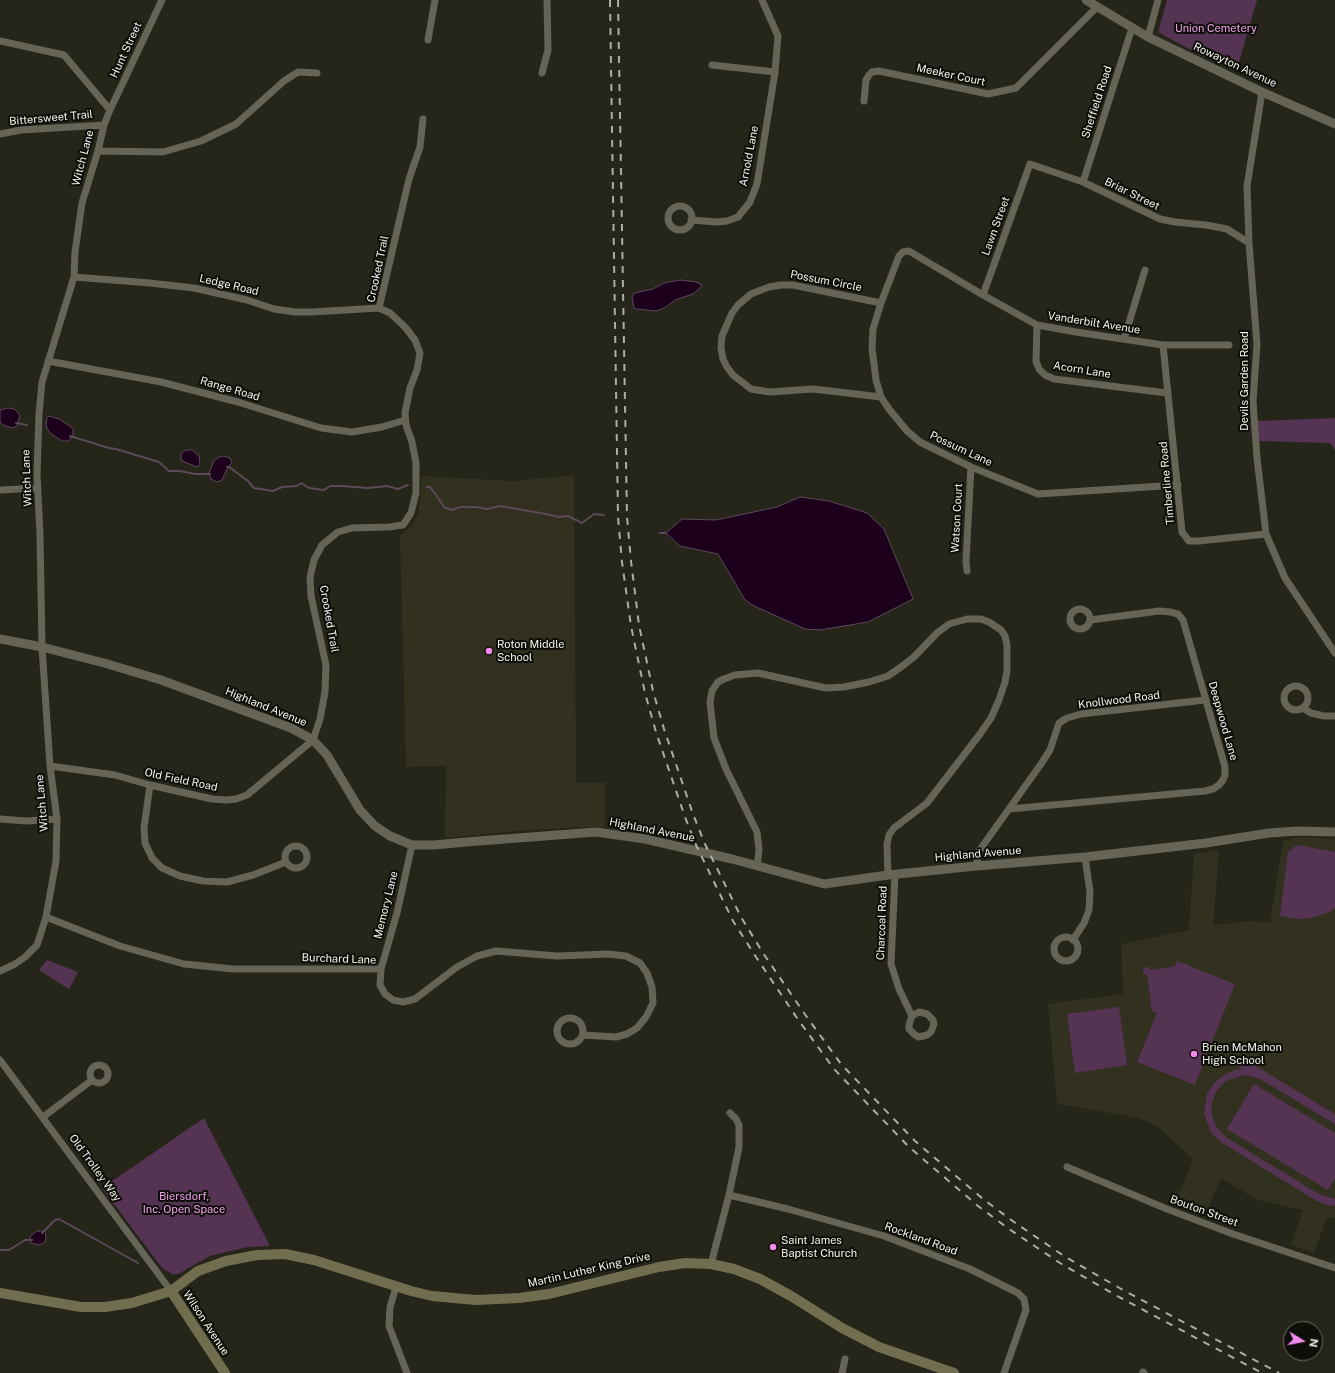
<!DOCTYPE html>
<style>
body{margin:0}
#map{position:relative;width:1335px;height:1373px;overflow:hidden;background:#262519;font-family:"Public Sans",sans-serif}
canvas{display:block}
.north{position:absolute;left:1283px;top:1321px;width:40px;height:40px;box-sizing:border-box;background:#0e0e09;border:1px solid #6a6963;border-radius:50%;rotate:100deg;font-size:11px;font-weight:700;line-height:16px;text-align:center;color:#f3f2eb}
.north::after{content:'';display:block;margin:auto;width:14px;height:18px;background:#f489f0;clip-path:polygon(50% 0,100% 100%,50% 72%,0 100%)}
</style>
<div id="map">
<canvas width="1335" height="1373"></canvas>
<div class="north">N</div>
</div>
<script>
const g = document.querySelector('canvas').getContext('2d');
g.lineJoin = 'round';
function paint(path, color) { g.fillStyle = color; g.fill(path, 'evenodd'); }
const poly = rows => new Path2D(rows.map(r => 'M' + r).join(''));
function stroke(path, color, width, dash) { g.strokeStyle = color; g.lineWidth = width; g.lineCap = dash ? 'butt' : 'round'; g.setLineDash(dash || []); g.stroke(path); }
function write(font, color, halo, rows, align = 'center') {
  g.font = font + ' "Public Sans",sans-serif'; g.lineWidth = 4; g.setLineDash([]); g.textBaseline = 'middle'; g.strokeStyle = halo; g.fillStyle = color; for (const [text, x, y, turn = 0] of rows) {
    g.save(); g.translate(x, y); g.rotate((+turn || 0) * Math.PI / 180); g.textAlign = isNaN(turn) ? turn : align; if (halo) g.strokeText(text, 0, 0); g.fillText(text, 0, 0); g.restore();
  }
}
paint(poly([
 [574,475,576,783,605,783,605,827,581,827,515,831,447,838,445,836,446,766,406,767,400,536,412,526,419,511,422,476,515,481],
 [1297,837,1335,839,1335,1218,1327,1217,1314,1253,1291,1245,1303,1210,1257,1200,1221,1178,1205,1215,1176,1202,1193,1159,1158,1127,1139,1118,1057,1104,1048,1004,1123,994,1121,944,1189,930,1194,854,1219,850,1213,925,1251,921,1270,923,1283,841]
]), '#32301f');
paint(poly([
 [1167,0,1257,0,1237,69,1200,55,1158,32],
 [1335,418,1335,450,1330,443,1259,441,1257,421],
 [1297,845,1335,852,1335,908,1327,913,1312,918,1297,919,1280,916,1288,852],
 [47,960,78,972,69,989,39,970],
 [1177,961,1185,964,1188,964,1189,966,1235,984,1195,1085,1137,1062,1157,1013,1152,1011,1147,975,1143,973,1143,969,1146,967,1148,967,1151,970,1175,966],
 [1119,1007,1127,1065,1075,1073,1067,1014],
 [1241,1057,1335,1114,1335,1124,1262,1080,1257,1078,1245,1075,1228,1080,1223,1083,1216,1092,1212,1103,1211,1109,1212,1115,1216,1126,1227,1138,1319,1194,1335,1199,1335,1206,1327,1205,1315,1200,1224,1144,1214,1136,1210,1131,1204,1113,1207,1094,1214,1083,1224,1075,1235,1070,1242,1069,1236,1064],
 [1254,1084,1335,1133,1335,1178,1328,1190,1227,1129],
 [204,1118,270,1246,248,1247,210,1256,178,1274,172,1274,162,1268,102,1188]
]), '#553453');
const water = poly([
 [680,280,696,282,701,284,701,287,693,294,675,300,666,307,657,311,636,309,634,308,632,298,634,293,653,289,664,283,680,280],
 [8,408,14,409,20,415,17,426,12,428,3,425,0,422,0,410,8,408],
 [49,416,59,419,71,427,73,429,73,434,69,441,62,441,50,433,46,426,47,418,49,416],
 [187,450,192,450,199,456,200,465,197,467,182,461,181,457,181,454,184,451,187,450],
 [224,456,230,458,232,463,228,467,222,480,217,482,211,479,209,473,214,461,219,457,224,456],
 [800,497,829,501,867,513,884,529,913,599,868,622,820,630,805,629,752,605,745,600,718,554,680,546,666,533,682,519,716,520,777,507,800,497],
 [39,1231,45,1231,46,1238,45,1242,40,1245,31,1243,30,1237,35,1232,39,1231]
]);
paint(water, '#1c001c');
stroke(water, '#5c495a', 1);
stroke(poly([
 [16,423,27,425],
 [70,436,109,448,116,449,159,462,169,471,180,471,195,474,210,474],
 [227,467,229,467,248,481,254,488,273,491,282,487,297,486,301,483,309,488,324,490,330,486,342,486,368,488,387,486,398,489,408,485],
 [427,487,430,487,436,495,444,507,451,510,461,507,476,507,487,509,500,506,546,514,559,517,568,516,582,523,594,514,604,515],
 [660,533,666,533],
 [42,1233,55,1220,59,1219,138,1263],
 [0,1250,9,1250,25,1240,32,1240]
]), '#5c495a', 2);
stroke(poly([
 [1148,37,1158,0],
 [428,40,435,0],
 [0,41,64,55,110,110,104,125,98,151,82,203,75,252,74,277,42,382,39,414,37,474,40,534,42,647,50,766,57,819,56,861,46,917,37,945,25,957,15,964,0,971],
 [712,65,775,72],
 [542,73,548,50,547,0],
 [1262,92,1247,186,1249,243,1257,344,1253,401,1257,458,1266,534,1285,578,1335,653],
 [864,101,866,80,869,75,872,72,879,71,988,94,1016,88,1097,7],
 [110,110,162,0],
 [0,134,21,130,104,125],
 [98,151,163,152,201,141,236,124,284,81,298,72,317,73],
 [1083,182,1132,28],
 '668 218a12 12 0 1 1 24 0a12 12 0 1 1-24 0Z',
 [691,220,717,222,727,221,738,217,750,202,757,184,775,72,778,36,762,0],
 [74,277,150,283,194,288,247,300,274,309,295,312,312,312,379,308],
 [983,295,1030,164,1083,182,1160,219,1175,222,1206,225,1227,229,1249,243],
 [1037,325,1036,361,1039,369,1045,375,1054,379,1167,393],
 [1124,339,1145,270],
 [1163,345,1182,532,1189,541,1199,541,1266,534],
 [48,361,161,382,238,402,321,428,352,432,382,427,405,420],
 [881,397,813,389,770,392,751,389,733,375,727,367,723,359,721,348,722,336,732,313,738,305,751,294,769,287,781,285,793,285,881,303],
 [1178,485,1038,494,971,467,920,442,907,431,889,409,881,397,876,380,872,348,873,329,881,303,899,256,903,252,909,251,983,295,1037,325,1076,332,1163,345,1229,345],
 [0,490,37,488],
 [967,571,966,561,971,467],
 '1070 619a10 10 0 1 1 20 0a10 10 0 1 1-20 0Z',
 '1284 698a12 12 0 1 1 24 0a12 12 0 1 1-24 0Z',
 [1303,708,1311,713,1324,716,1335,716],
 [50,766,115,775,150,785,212,799,227,800,236,799,247,795,313,740,320,719,325,692,326,665,311,596,310,577,314,560,322,545,338,532,352,528,389,527,403,525,411,513,416,493,416,463,412,442,406,425,405,413,410,388,417,370,420,353,415,340,405,327,390,313,379,308,409,179,420,147,423,119],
 [150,785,144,828,145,843,152,858,162,868,180,876,203,881,227,882,253,875,286,862],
 [1009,809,1205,791,1213,789,1219,785,1223,780,1225,775,1225,767,1183,620,1178,614,1170,612,1159,611,1090,620],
 [0,819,26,821,57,819],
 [412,845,397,913,381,969,380,985,385,994,393,1000,403,1002,415,999,457,967,477,956,496,951,557,956,608,954,626,956,640,963,647,973,652,987,653,1003,646,1017,637,1028,627,1034,616,1037,583,1035],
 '285 857a11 11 0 1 1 22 0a11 11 0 1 1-22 0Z',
 [757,866,759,850,757,832,726,769,714,738,710,702,712,691,718,682,724,679,735,675,758,673,826,688,844,687,869,682,888,676,901,667,914,657,937,633,949,624,967,619,981,619,989,622,1001,630,1005,636,1007,645,1007,671,1005,682,999,700,991,718,980,734,927,803,894,828,889,835,887,844,888,875],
 [976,866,979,851,1041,764,1050,750,1059,723,1067,718,1081,714,1205,700],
 [895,874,891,964,899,989,912,1016,909,1025,909,1029,915,1035,919,1037,927,1035,931,1032,934,1024,933,1020,927,1014,919,1012,912,1016],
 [46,917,120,946,184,964,233,969,381,969],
 '1054 949a12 12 0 1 1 24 0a12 12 0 1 1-24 0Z',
 [1073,940,1084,923,1089,910,1090,892,1085,857],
 '557 1031a13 13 0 1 1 26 0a13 13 0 1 1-26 0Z',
 [0,1060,171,1291],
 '90 1074a9 9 0 1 1 18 0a9 9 0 1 1-18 0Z',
 [43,1117,92,1080],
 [1067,1167,1167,1209,1233,1234,1335,1268],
 [729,1195,788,1209,884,1236,970,1269,1018,1293,1024,1299,1026,1310,1004,1373],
 [711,1264,729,1195,739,1147,739,1125,736,1119,730,1113],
 [396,1287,390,1307,389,1326,407,1373],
 [1143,1372,1144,1373],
 [842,1373,845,1359]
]), '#656457', 7);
stroke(poly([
 [1086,0,1148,37,1262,92,1335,124],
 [0,639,42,647,104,663,161,680,291,728,313,740,327,755,360,810,375,826,390,836,412,845,434,845,466,842,596,832,645,839,732,859,824,884,888,875,976,866,1085,857,1206,843,1269,833,1298,831,1335,832]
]), '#656457', 9);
stroke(poly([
 [171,1291,225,1373],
 [0,1293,81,1307,105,1307,132,1303,171,1291,198,1271,226,1261,257,1255,285,1254,314,1260,411,1291,432,1296,476,1300,519,1298,549,1294,659,1267,685,1263,711,1264,734,1269,760,1279,791,1296,842,1328,879,1347,954,1373]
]), '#716e4f', 10);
stroke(poly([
 [610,0,618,517,622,562,631,626,645,693,656,732,685,817,696,845,733,921,756,957,797,1018,834,1069,909,1147,978,1206,1009,1229,1060,1263,1119,1297,1262,1373],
 [618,0,627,517,631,561,639,625,653,691,664,729,693,814,704,842,741,917,763,953,804,1013,841,1064,915,1141,983,1199,1014,1222,1064,1256,1123,1290,1279,1373]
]), '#aeada4', 2, [7, 7]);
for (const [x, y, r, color] of [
 [489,651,4,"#f489f0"],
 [1194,1054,4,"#f489f0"],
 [773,1247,4,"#f489f0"]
]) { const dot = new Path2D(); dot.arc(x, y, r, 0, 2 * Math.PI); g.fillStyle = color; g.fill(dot); stroke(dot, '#0e0e09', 1.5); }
write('11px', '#f2a1ee', '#0e0e09', [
 ["Union Cemetery",1216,29],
 ["Biersdorf,",184,1197],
 ["Inc. Open Space",184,1210]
]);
write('11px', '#f3f2eb', '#0e0e09', [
 ["Hunt Street",126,50,-65],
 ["Rowayton Avenue",1235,65,25],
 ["Meeker Court",951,75,12],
 ["Sheffield Road",1097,102,-72],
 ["Bittersweet Trail",51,118,-5],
 ["Arnold Lane",749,156,-79],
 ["Witch Lane",83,158,-75],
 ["Briar Street",1132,194,26],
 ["Lawn Street",996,226,-70],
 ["Crooked Trail",378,269,-78],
 ["Possum Circle",826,281,11],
 ["Ledge Road",229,285,13],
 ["Vanderbilt Avenue",1094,323,9],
 ["Acorn Lane",1082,370,9],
 ["Devils Garden Road",1245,381,-90],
 ["Range Road",230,389,16],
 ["Possum Lane",961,449,25],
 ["Witch Lane",27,478,-92],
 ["Timberline Road",1167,483,-95],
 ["Watson Court",957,518,-87],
 ["Crooked Trail",329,619,80],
 ["Knollwood Road",1119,700,-7],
 ["Highland Avenue",266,707,22],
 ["Deepwood Lane",1223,721,74],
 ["Old Field Road",181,780,12],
 ["Witch Lane",42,803,-95],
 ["Highland Avenue",652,830,11],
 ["Highland Avenue",978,854,-5],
 ["Memory Lane",386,905,-76],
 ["Charcoal Road",882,923,-88],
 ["Burchard Lane",339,959,2],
 ["Old Trolley Way",95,1168,54],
 ["Bouton Street",1204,1211,20],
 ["Rockland Road",921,1239,20],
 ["Martin Luther King Drive",589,1270,-13],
 ["Wilson Avenue",206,1323,57]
]);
write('11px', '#f3f2eb', '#0e0e09', [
 ["Roton Middle",497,645],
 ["School",497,658],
 ["Brien McMahon",1202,1048],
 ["High School",1202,1061],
 ["Saint James",781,1241],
 ["Baptist Church",781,1254]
], 'left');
</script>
